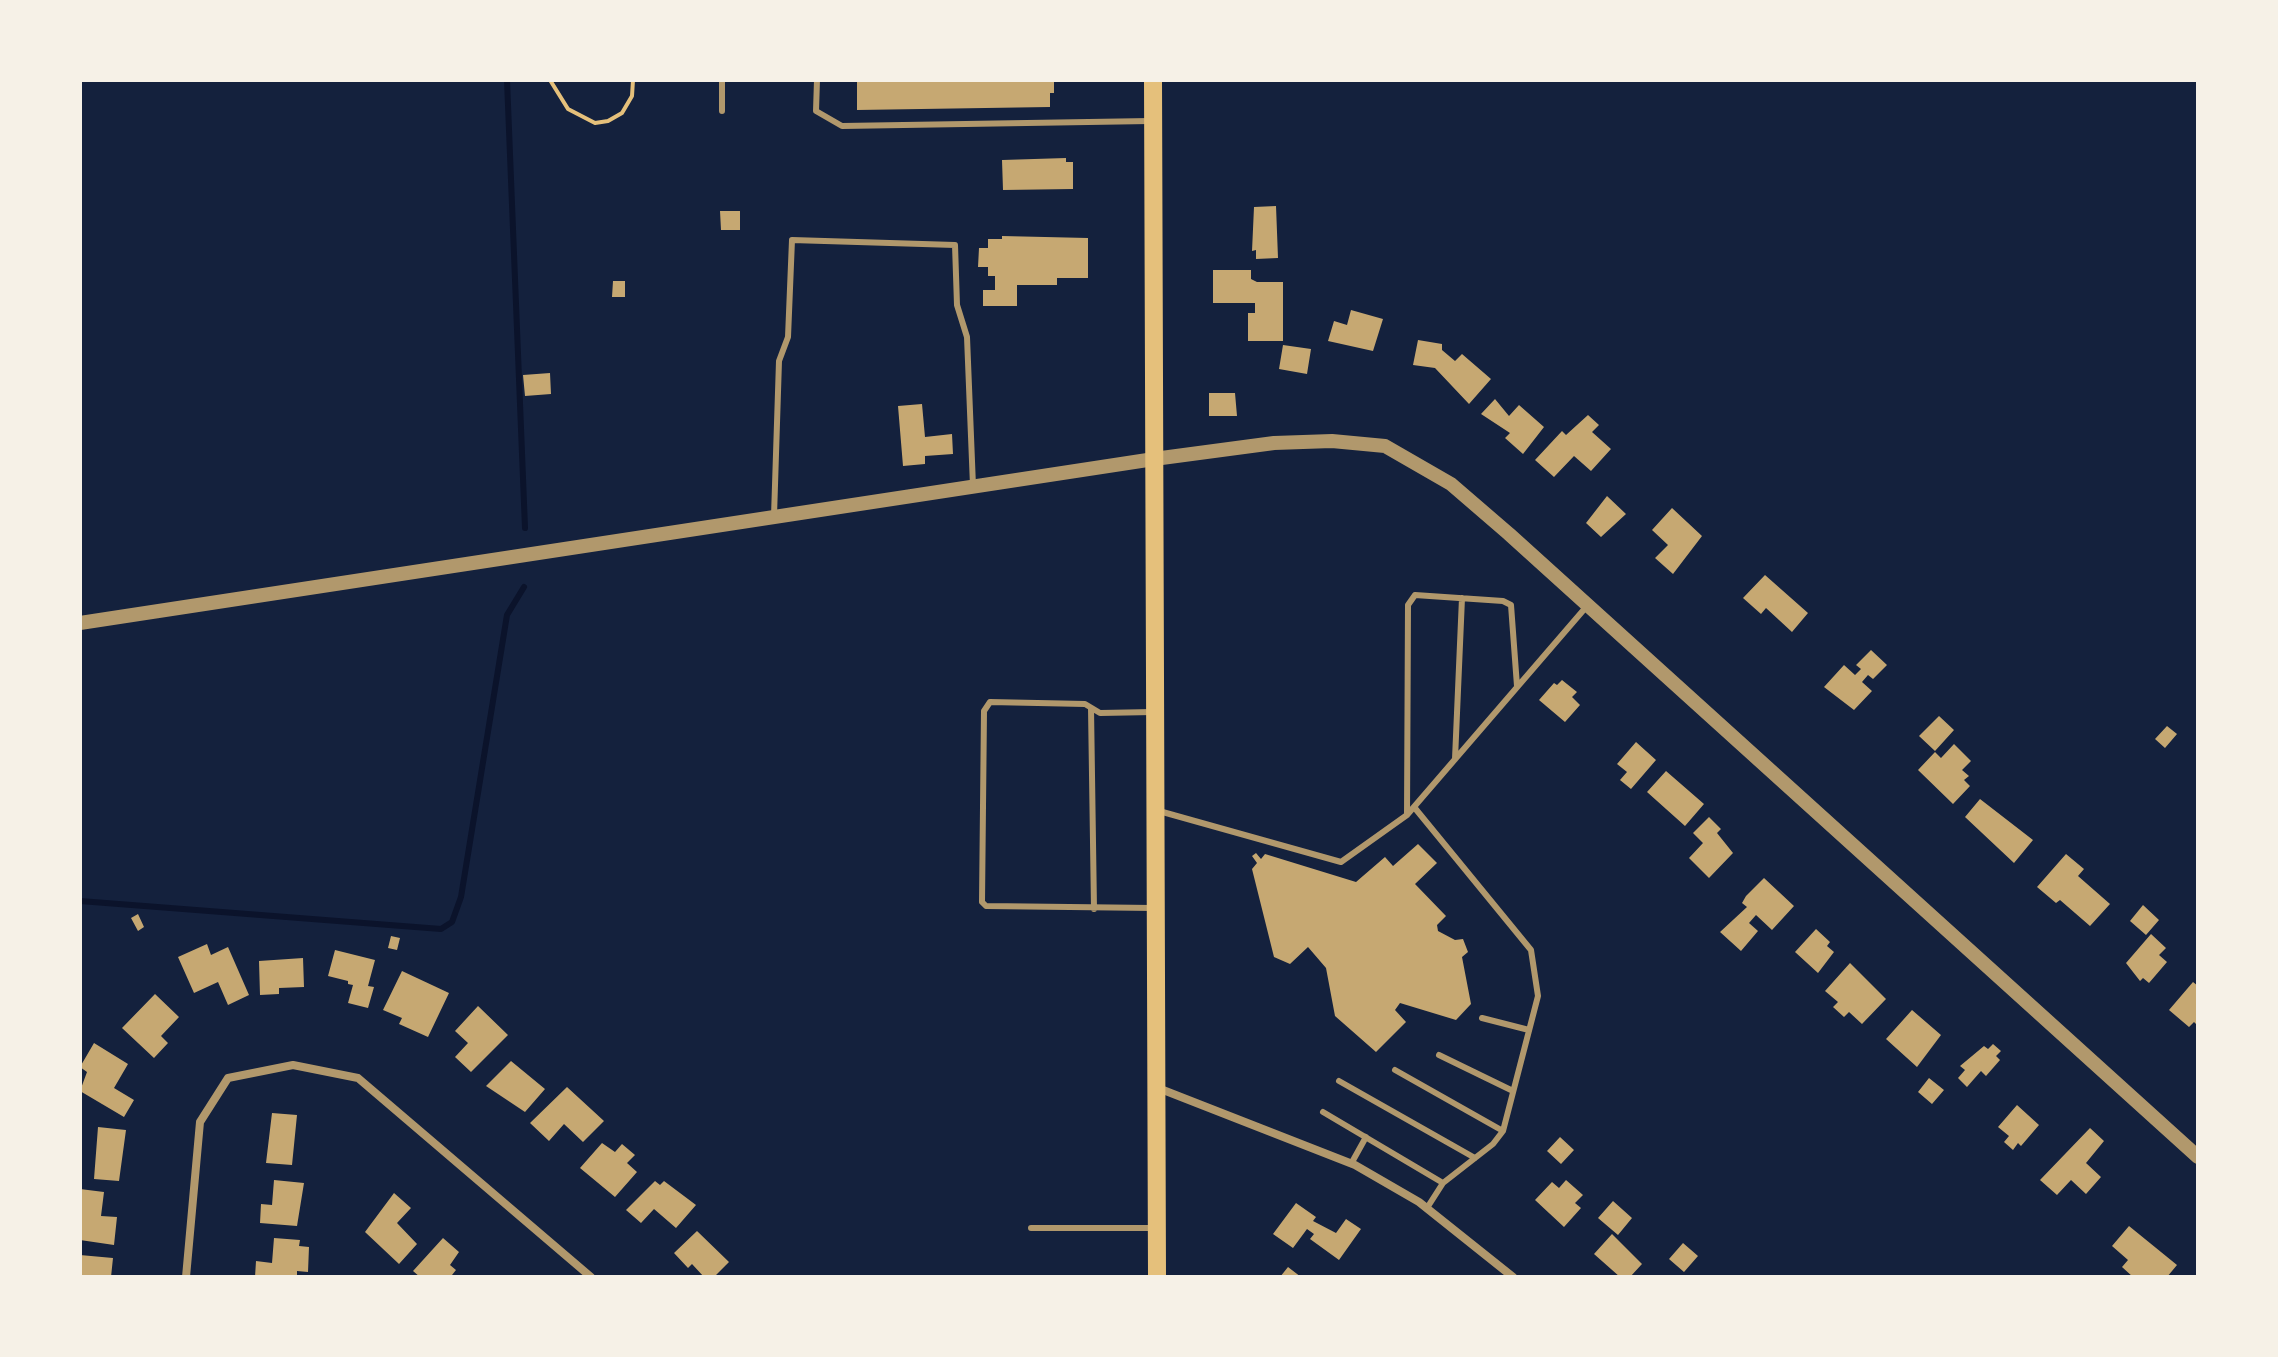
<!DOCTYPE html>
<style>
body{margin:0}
#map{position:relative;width:2278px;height:1357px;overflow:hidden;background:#14213d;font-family:"Roboto Condensed",sans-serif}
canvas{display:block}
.frame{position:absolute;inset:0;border:82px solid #f6f1e7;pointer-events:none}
</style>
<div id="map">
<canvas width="2278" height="1357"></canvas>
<div class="frame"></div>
</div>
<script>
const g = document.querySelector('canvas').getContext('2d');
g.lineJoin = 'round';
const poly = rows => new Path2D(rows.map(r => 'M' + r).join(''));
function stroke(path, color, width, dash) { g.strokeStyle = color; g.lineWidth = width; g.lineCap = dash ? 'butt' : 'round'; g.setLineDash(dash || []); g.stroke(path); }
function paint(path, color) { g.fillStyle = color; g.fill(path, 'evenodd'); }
stroke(poly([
 [507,80,525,528],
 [80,901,441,929,452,922,461,897,507,615,524,587]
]), '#0b132b', 6);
paint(poly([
 [857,80,1054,80,1054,93,1050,93,1050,107,857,110],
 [1066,158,1066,162,1073,162,1073,189,1003,190,1002,160],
 [1276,206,1278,258,1256,259,1256,250,1252,251,1254,207],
 [720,211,740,211,740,230,721,230],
 [1002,236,1088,238,1088,278,1057,278,1057,285,1017,285,1017,306,983,306,983,290,995,290,995,276,988,276,988,267,978,267,979,248,988,248,988,239,1002,239],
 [1213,270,1251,270,1251,279,1257,282,1283,282,1283,341,1248,341,1248,313,1255,313,1255,303,1213,303],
 [613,281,625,281,625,297,612,297],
 [1351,310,1383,319,1373,351,1328,341,1334,321,1347,325],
 [1418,340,1442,344,1442,350,1455,361,1462,354,1491,379,1469,404,1435,368,1413,365],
 [1283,345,1311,349,1307,374,1279,369],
 [550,373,551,394,525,396,523,375],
 [1209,393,1235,393,1237,416,1209,416],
 [1495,399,1509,416,1519,405,1544,427,1523,454,1505,438,1510,433,1481,414],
 [922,404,925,437,952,434,953,454,925,456,925,464,903,466,898,406],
 [1588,415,1599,425,1592,432,1611,449,1591,471,1574,456,1554,477,1535,460,1562,431,1566,435],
 [1607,496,1626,514,1601,537,1586,523],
 [1672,508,1702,536,1673,574,1655,558,1668,545,1652,530],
 [1765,575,1808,613,1792,632,1766,608,1761,614,1743,598],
 [1871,650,1887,665,1873,679,1868,675,1862,682,1872,691,1854,710,1824,687,1844,665,1855,675,1861,669,1856,665],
 [1562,680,1577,692,1572,697,1580,705,1565,722,1539,700,1554,683,1557,685],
 [1939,716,1954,730,1935,751,1919,736],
 [2167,726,2177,734,2165,748,2155,739],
 [1636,742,1656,760,1631,789,1620,780,1627,772,1617,764],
 [1954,744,1971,761,1962,770,1969,776,1964,780,1970,786,1953,804,1918,770,1935,752,1941,758],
 [1666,771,1704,804,1685,826,1647,792],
 [1980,799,2033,840,2014,863,1965,817],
 [1709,817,1721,829,1717,833,1733,853,1709,878,1689,858,1703,843,1693,833],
 [1418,844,1437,863,1415,884,1446,916,1437,925,1438,931,1455,940,1463,939,1468,952,1462,957,1471,1004,1456,1020,1400,1003,1395,1010,1406,1022,1376,1052,1335,1016,1326,968,1308,947,1290,964,1274,957,1252,869,1257,863,1252,856,1256,853,1261,859,1265,854,1356,882,1385,857,1393,866],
 [2066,854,2084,869,2078,876,2110,904,2090,926,2060,900,2056,903,2037,887],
 [1764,878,1794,906,1772,930,1756,915,1749,923,1758,931,1741,951,1720,932,1747,907,1742,903,1746,896],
 [2143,905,2159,920,2146,935,2130,921],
 [138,914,144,927,138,931,131,918],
 [1816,929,1830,942,1827,946,1834,952,1818,973,1795,952],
 [2151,934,2166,948,2159,955,2167,962,2149,983,2143,978,2140,981,2126,963],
 [391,936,400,938,397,950,388,948],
 [207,944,211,955,228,947,249,995,228,1005,218,982,194,993,178,957],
 [335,950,375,960,368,986,374,987,368,1008,348,1003,353,985,348,984,348,981,328,976],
 [303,958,304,987,279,988,279,994,260,995,259,961],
 [1850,963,1886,999,1862,1024,1849,1012,1844,1017,1833,1007,1838,1002,1825,991],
 [402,971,449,993,428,1037,399,1024,402,1018,383,1010],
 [2193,982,2198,986,2198,1026,2194,1022,2189,1027,2169,1010],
 [155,994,179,1017,161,1036,168,1043,154,1058,122,1028],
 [478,1006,508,1035,471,1072,455,1057,468,1043,455,1031],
 [1912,1010,1941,1035,1917,1067,1886,1039],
 [94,1043,128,1064,114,1088,134,1100,124,1117,80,1091,87,1072,80,1067],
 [1993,1044,2001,1051,1996,1056,2000,1060,1986,1076,1981,1071,1967,1087,1958,1078,1965,1070,1960,1066,1984,1046,1988,1049],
 [511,1061,545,1089,525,1112,486,1086],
 [1929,1078,1944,1090,1932,1104,1918,1092],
 [567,1087,604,1121,583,1142,564,1124,549,1141,530,1123],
 [2017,1105,2039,1125,2021,1146,2018,1143,2013,1150,2004,1142,2009,1136,1998,1127],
 [272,1113,297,1115,292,1165,266,1163],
 [98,1127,126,1130,119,1181,94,1179],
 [2090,1128,2104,1141,2086,1163,2101,1177,2086,1194,2071,1180,2057,1195,2040,1180],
 [1560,1137,1574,1150,1561,1164,1547,1151],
 [602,1143,615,1152,622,1144,635,1155,627,1163,637,1172,615,1197,580,1168],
 [274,1180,304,1183,297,1226,260,1223,261,1204,272,1205],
 [1566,1180,1583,1195,1575,1203,1581,1208,1564,1227,1535,1200,1552,1182,1559,1188],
 [655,1181,660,1185,664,1181,696,1205,676,1228,654,1209,641,1223,626,1210],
 [80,1189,104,1192,101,1216,117,1217,114,1245,80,1240],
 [394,1193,411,1208,397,1223,417,1244,399,1264,365,1232],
 [1613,1201,1632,1218,1618,1235,1598,1218],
 [1296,1203,1316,1217,1313,1221,1336,1233,1346,1219,1361,1229,1339,1260,1310,1239,1314,1234,1307,1229,1293,1248,1273,1234],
 [2129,1226,2177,1265,2167,1277,2133,1277,2122,1267,2128,1260,2112,1246],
 [697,1231,729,1262,714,1277,704,1277,692,1264,688,1268,674,1253],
 [1612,1234,1642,1264,1630,1277,1620,1277,1594,1254],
 [274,1238,300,1240,299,1246,309,1247,308,1272,297,1271,297,1277,255,1277,256,1261,272,1263],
 [443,1238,459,1252,450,1265,456,1270,452,1275,454,1277,420,1277,413,1271],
 [1683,1243,1698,1256,1684,1272,1669,1259],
 [80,1255,113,1258,111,1277,80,1277],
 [1288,1267,1301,1277,1280,1277]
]), '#c6a872');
stroke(poly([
 [550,80,568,109,595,123,608,121,622,113,632,96,633,80]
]), '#e5c07b', 4);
stroke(poly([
 [817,80,816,111,842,126,1150,121],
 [722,111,722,80],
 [774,516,779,361,788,337,792,240,955,245,957,305,967,337,973,486],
 [1091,708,1094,909],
 [1455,759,1462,598],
 [1159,811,1341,862,1407,815,1587,606],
 [1407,815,1408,605,1415,595,1503,601,1511,605,1517,686],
 [1153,908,986,906,982,902,984,711,990,702,1085,704,1100,713,1153,712],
 [1482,1018,1529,1030],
 [1439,1055,1513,1091],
 [1395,1070,1503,1131],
 [1339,1081,1475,1158],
 [1323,1112,1443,1183,1493,1144,1503,1131,1538,996,1531,950,1414,807],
 [1351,1164,1366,1137],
 [1427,1208,1443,1183],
 [1031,1228,1153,1228]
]), '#b1986c', 6);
stroke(poly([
 [1158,1088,1355,1165,1419,1202,1513,1277],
 [186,1277,200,1122,228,1078,293,1065,358,1078,591,1277]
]), '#b1986c', 8);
stroke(poly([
 [80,623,1154,459,1274,443,1332,441,1385,446,1451,484,1509,534,2198,1157]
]), '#b1986c', 14);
stroke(poly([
 [1153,80,1157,1277]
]), '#e5c07b', 18);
</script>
